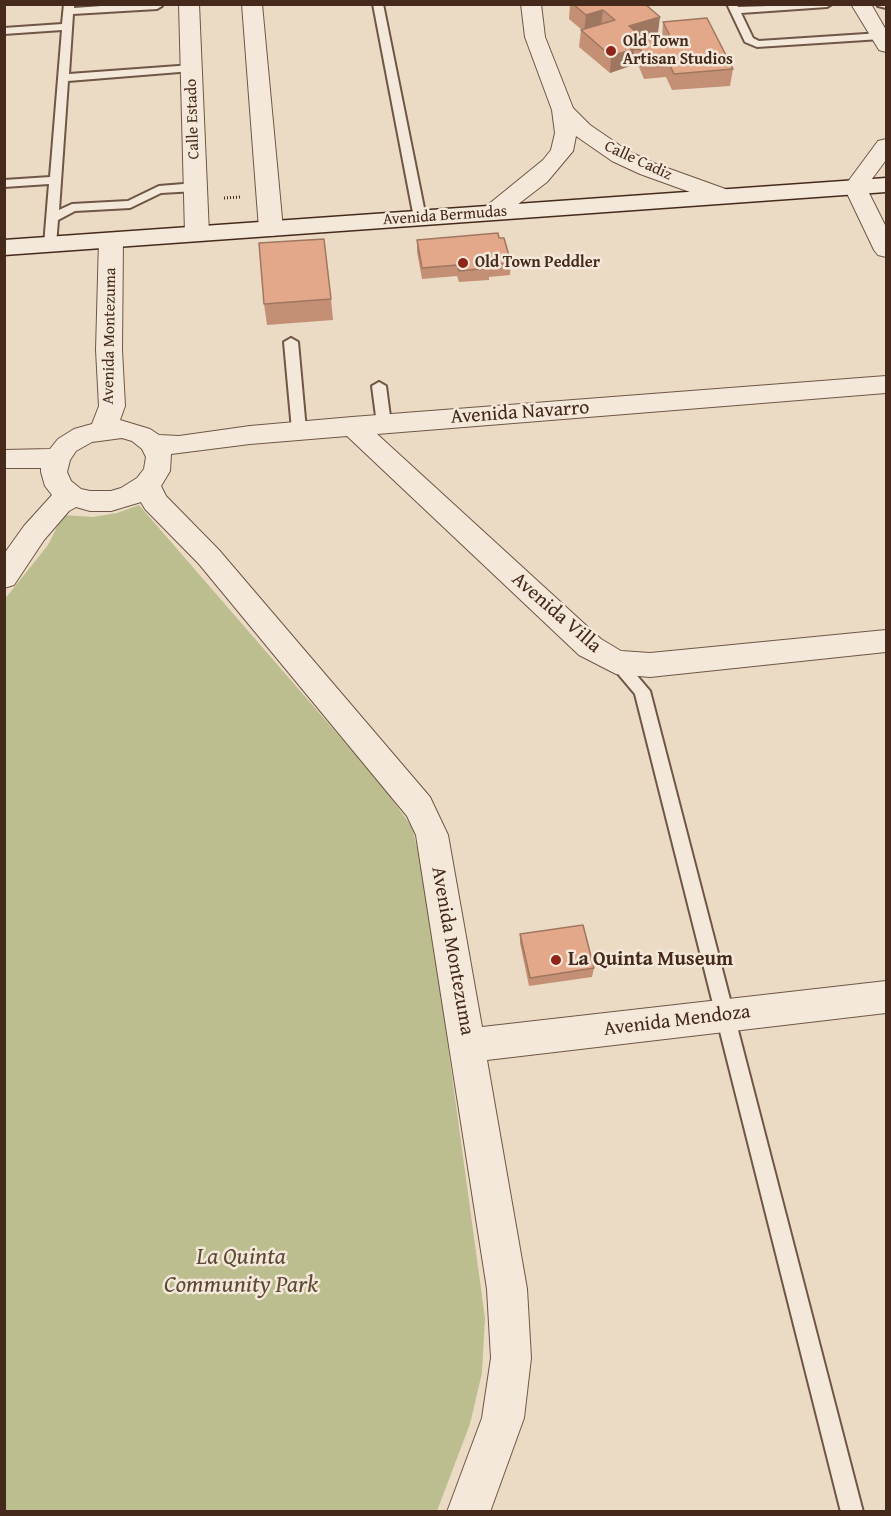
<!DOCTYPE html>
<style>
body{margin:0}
#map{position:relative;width:891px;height:1516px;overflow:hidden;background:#ecdbc4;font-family:"Gentium Book Plus",serif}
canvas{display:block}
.frame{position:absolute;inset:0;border:6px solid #452a1c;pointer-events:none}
</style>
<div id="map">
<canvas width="891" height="1516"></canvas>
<div class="frame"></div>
</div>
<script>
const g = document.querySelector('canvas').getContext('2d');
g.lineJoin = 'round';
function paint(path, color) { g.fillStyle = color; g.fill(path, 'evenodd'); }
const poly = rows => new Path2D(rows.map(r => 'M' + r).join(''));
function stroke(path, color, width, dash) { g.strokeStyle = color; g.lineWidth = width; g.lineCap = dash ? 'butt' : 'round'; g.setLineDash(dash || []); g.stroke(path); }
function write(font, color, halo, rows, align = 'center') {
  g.font = font + ' "Gentium Book Plus",serif'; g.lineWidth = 5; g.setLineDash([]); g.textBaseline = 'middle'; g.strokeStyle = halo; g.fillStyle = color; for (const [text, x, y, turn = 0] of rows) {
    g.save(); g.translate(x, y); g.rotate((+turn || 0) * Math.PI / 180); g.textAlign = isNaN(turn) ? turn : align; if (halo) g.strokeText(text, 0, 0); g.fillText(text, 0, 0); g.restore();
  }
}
paint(poly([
 [139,505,380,783,412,827,426,885,485,1318,482,1373,470,1424,437,1511,5,1511,4,600,48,545,63,515,93,517,117,513]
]), '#bdbe90');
const lane = poly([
 [64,4,74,4,74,8,129,4,162,6,157,9,73,14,69,74,192,65,197,68,192,71,68,81,59,210,72,204,128,201,159,186,196,183,202,187,196,191,161,193,130,208,75,211,58,220,56,245,50,249,44,245,49,184,4,187,4,180,50,177,62,30,4,34,4,28,62,24,64,4],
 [373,4,383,4,426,218,420,222,414,218,373,4],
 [727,4,737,4,738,7,832,4,827,7,741,13,753,38,759,41,881,33,886,36,881,39,757,47,745,42,727,4],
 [877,4,886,4,886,8,878,6,877,4],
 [291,338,298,342,306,430,299,435,292,430,284,342,291,338],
 [379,382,386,386,391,424,384,429,377,424,372,386,379,382],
 [616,656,622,658,650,691,863,1512,841,1512,635,694,608,662,610,658,616,656]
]);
const street = poly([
 [179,4,199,4,209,234,205,239,197,241,189,239,185,234,179,4],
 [242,4,262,4,283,229,279,234,271,236,263,234,259,229,242,4],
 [521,4,541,4,545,37,573,108,590,125,628,151,656,164,731,191,734,196,731,201,723,203,715,201,640,174,612,161,576,136,573,151,547,182,500,218,492,220,484,218,481,213,484,208,543,160,551,150,555,133,552,110,525,37,521,4],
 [851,4,871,4,886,30,886,52,879,50,851,4],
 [886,139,886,160,866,187,886,227,886,257,878,255,874,250,844,187,878,141,886,139],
 [111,233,119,235,123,240,122,350,125,406,120,420,150,429,159,435,179,436,250,426,352,417,886,376,886,393,377,434,601,639,621,651,650,653,886,630,886,652,650,677,616,674,579,655,347,436,250,444,171,454,170,471,161,486,166,496,219,550,430,797,448,835,482,1027,886,981,886,1013,487,1060,527,1289,531,1358,524,1418,490,1512,447,1512,482,1418,491,1358,487,1289,416,835,407,816,199,564,145,509,141,502,111,511,90,511,76,507,69,511,44,540,14,585,4,588,4,554,24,526,52,495,45,486,41,472,41,468,4,468,4,450,50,449,58,439,74,429,92,424,99,406,96,350,99,240,103,235,111,233],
 [122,438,132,441,142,449,146,457,144,469,137,478,121,488,111,491,90,491,81,489,71,481,67,472,70,460,76,451,92,442,122,438]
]);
const secondary = poly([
 [886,178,886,192,4,255,4,240,886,178]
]);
stroke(lane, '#6f5646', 4);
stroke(street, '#6f5646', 2);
stroke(secondary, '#452a1c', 3);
stroke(poly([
 [224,198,240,197]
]), '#452a1c', 3, [1, 2]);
paint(lane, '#f3e8d9');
paint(street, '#f3e8d9');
paint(secondary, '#f3e8d9');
paint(poly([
 [570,4,645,4,658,33,643,37,646,40,662,39,663,22,733,69,730,86,672,90,666,77,644,79,639,67,633,65,610,73,579,47,581,30,582,30,569,19],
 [499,238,511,263,510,275,489,277,489,280,459,282,457,276,422,279,417,252,417,240],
 [331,299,333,320,267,325,264,304],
 [520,934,594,968,592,977,529,986,520,943]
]), '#c39076');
paint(poly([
 [603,10,601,26,584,32,586,15],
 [660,17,658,33,627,42,629,26],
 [634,49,633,65,610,73,611,56]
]), '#9f7660');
const building = poly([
 [573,4,645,4,660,17,629,26,646,40,671,38,663,22,707,18,733,69,674,74,668,61,646,63,641,50,634,49,611,56,581,30,615,20,603,10,586,15,573,4],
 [498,233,499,238,504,238,511,263,488,265,489,268,459,271,457,265,422,268,417,240,498,233],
 [324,239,331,299,264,304,259,243,324,239],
 [583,925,594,968,530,978,520,934,583,925]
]);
paint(building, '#e3a889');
stroke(building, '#9f7660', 1.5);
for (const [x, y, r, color] of [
 [611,51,6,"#8f2418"],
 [463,263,6,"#8f2418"],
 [556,960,6,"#8f2418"]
]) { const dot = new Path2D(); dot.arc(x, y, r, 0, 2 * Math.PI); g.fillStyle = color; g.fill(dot); stroke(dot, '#f3e8d9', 2); }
write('bold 16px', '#452a1c', '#f3e8d9', [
 ["Old Town",623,42],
 ["Artisan Studios",623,60],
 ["Old Town Peddler",475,263]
], 'left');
write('16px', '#452a1c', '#f3e8d9', [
 ["Calle Estado",193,119,-92],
 ["Calle Cadiz",638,161,25],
 ["Avenida Bermudas",445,216,-4],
 ["Avenida Montezuma",110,336,-89]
]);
write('20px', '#452a1c', '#f3e8d9', [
 ["Avenida Navarro",520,413,-4],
 ["Avenida Villa",556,613,41],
 ["Avenida Montezuma",452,951,80],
 ["Avenida Mendoza",677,1021,-7]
]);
write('bold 20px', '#452a1c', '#f3e8d9', [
 ["La Quinta Museum",568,960]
], 'left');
write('italic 24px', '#5d4833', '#f3e8d9', [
 ["La Quinta",241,1258],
 ["Community Park",241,1286]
]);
</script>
